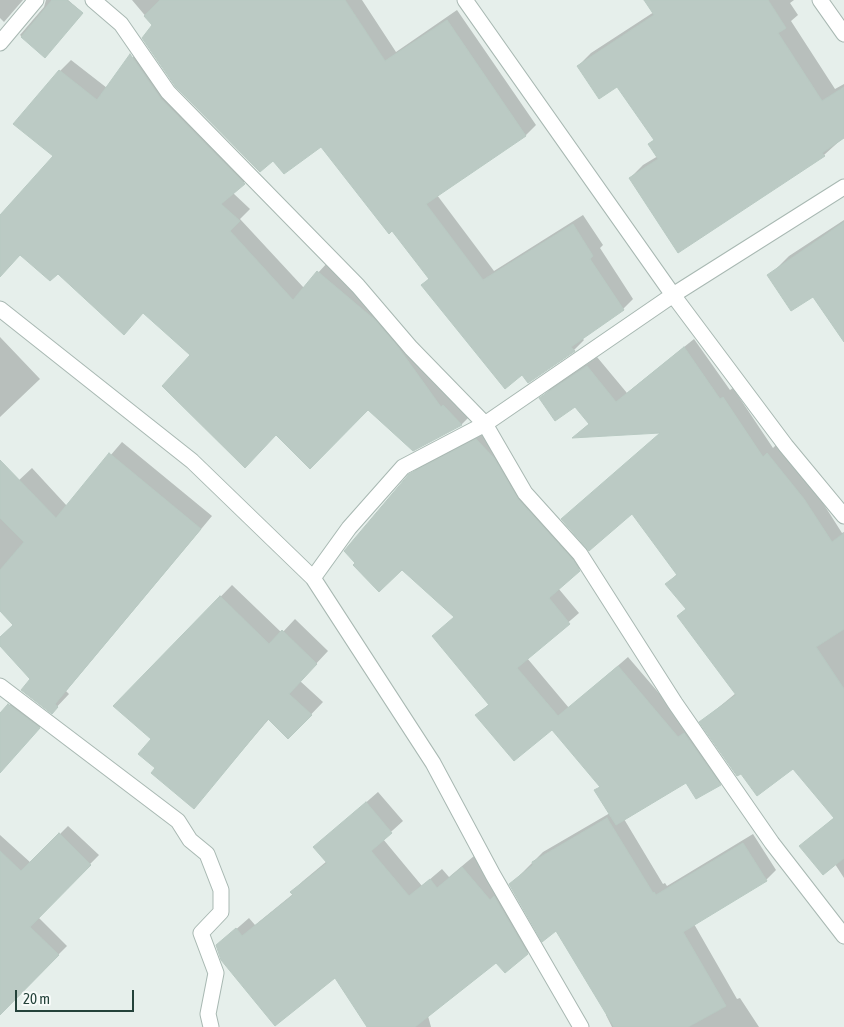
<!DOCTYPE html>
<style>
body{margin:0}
#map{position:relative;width:844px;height:1027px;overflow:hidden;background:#e6efeb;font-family:"Asap Condensed",sans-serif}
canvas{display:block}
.scale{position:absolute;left:15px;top:990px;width:119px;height:22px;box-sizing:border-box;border:2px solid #24423a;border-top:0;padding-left:6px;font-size:15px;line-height:18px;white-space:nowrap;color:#24423a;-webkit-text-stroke:4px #f7fbf9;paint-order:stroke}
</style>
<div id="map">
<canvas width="844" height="1027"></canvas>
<div class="scale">20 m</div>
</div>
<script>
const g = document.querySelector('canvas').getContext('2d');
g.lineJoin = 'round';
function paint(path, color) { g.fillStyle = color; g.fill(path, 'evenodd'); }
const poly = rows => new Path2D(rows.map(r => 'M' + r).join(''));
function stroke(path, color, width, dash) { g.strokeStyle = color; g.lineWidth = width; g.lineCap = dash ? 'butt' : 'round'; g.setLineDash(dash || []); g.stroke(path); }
paint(poly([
 [0,0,23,0,4,22,0,18],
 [46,0,68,0,83,13,45,56,20,35,44,7],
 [132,0,362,0,396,52,457,10,536,125,526,135,437,195,494,271,583,215,603,245,600,248,633,299,623,309,582,338,584,340,574,350,523,373,423,285,429,278,392,229,321,145,153,25],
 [645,0,794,0,790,3,798,15,791,21,835,89,844,84,844,137,824,155,630,178,643,165,658,156,650,144,655,139,618,85,578,66,591,53,654,12],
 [134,56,172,87,255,172,233,193,250,209,240,219,304,288,329,261,473,413,462,424,414,449,368,408,276,434,144,312,21,253,0,276,0,217,54,156,60,71,71,60,107,88],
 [844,220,844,336,813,295,769,276,789,256],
 [0,337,40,379,0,417],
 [694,339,730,390,733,388,773,448,777,444,814,489,842,533,844,532,844,878,835,864,801,846,835,817,793,768,701,722,736,693,678,616,687,608,667,584,677,574,662,432,575,436,590,423,576,406,540,399,550,389,597,357,627,393],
 [486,430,527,489,589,561,558,588,579,613,527,658,569,708,628,657,729,775,720,784,687,781,624,819,663,884,665,883,667,886,753,834,776,870,766,880,694,924,737,999,740,998,759,1027,612,1027,606,1015,607,1014,556,929,511,884,543,852,610,813,596,790,601,786,552,728,477,715,489,704,455,616,410,475,420,465],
 [122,442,212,516,66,691,69,694,52,712,32,679,0,644,0,638,14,624,0,603,0,498,32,468,67,506],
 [232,585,282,633,295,619,328,651,300,681,323,702,300,726,269,719,194,807,157,768,153,739,115,706],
 [20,694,49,717,0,772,0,715],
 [378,792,403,821,383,839,422,886,442,869,449,877,474,856,503,889,539,941,527,953,496,961,428,1016,431,1027,368,1027,335,976,217,946,249,918,255,925,293,894,292,892,303,881,327,861,315,847],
 [68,826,99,855,38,917,67,946,5,1008,0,1003,0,835,31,863]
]), '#0003');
const building = poly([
 [52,0,67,0,83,13,45,58,21,37,52,0],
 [160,0,345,0,385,61,447,20,526,136,426,204,483,280,573,224,593,256,590,259,624,310,571,347,575,351,528,383,522,375,505,389,421,285,429,279,392,231,389,234,321,147,284,174,273,161,260,172,175,86,142,38,152,25,144,16,160,0],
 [644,0,768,0,786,28,778,33,822,101,844,87,844,138,822,153,825,156,678,253,629,178,658,159,648,144,654,140,617,87,599,99,577,66,654,15,644,0],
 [130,54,161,99,245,184,221,204,240,221,230,231,293,300,317,271,375,320,398,347,441,407,443,405,462,425,413,451,368,410,310,469,276,435,245,468,162,386,190,355,143,313,124,335,58,274,50,281,20,255,0,277,0,215,53,156,13,124,59,70,97,100,130,54],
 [844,222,844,342,813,297,791,311,767,275,844,222],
 [684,347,720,399,723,397,763,457,767,453,804,499,832,542,844,533,844,629,816,647,844,689,844,858,823,875,799,846,834,818,793,769,757,796,741,774,737,776,699,722,736,695,677,616,686,609,665,584,677,575,632,514,589,551,561,519,660,433,572,438,589,424,575,407,555,421,539,398,587,366,616,402,684,347],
 [476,439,494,458,518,499,573,560,580,571,549,598,570,624,517,668,558,716,618,666,678,737,684,733,721,785,696,799,686,783,616,825,594,790,600,787,552,730,514,761,475,715,489,705,432,636,454,617,402,570,379,592,353,565,355,563,344,551,409,474,476,439],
 [109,453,201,529,55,704,58,707,52,714,21,690,30,679,0,646,0,637,13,625,0,611,0,570,24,542,0,518,0,460,56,518,109,453],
 [220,596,269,644,282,630,317,664,289,694,312,715,288,739,268,719,194,809,151,773,155,768,138,754,151,739,113,706,220,596],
 [8,704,40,728,0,773,0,713,8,704],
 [366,802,392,833,371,851,409,896,430,879,437,888,462,867,490,900,494,896,528,954,505,973,496,963,415,1027,367,1027,335,978,275,1026,221,960,216,945,236,928,242,936,293,895,290,892,327,863,313,847,366,802],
 [607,818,653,893,654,892,656,895,743,843,767,881,683,932,726,1006,688,1027,614,1027,556,931,542,942,509,884,533,865,532,862,607,818],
 [59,833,91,865,30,927,59,955,0,1015,0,851,21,871,59,833]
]);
paint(building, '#bbcac4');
stroke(building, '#b8c9c2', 1);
const minor = poly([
 [93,0,121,24,168,92,358,286,411,348,485,424,525,493,580,554,675,703,772,843,844,936],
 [465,0,673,295,786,446,844,516],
 [820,0,844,34],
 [0,43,36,0],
 [0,309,192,461,313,578,433,763,493,875,581,1027],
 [313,578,349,528,403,467,485,424,673,295,844,187],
 [0,686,178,821,190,840,207,854,221,890,221,912,201,933,216,973,208,1014,211,1027]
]);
stroke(minor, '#a8b8b2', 17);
stroke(minor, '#fff', 15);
</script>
